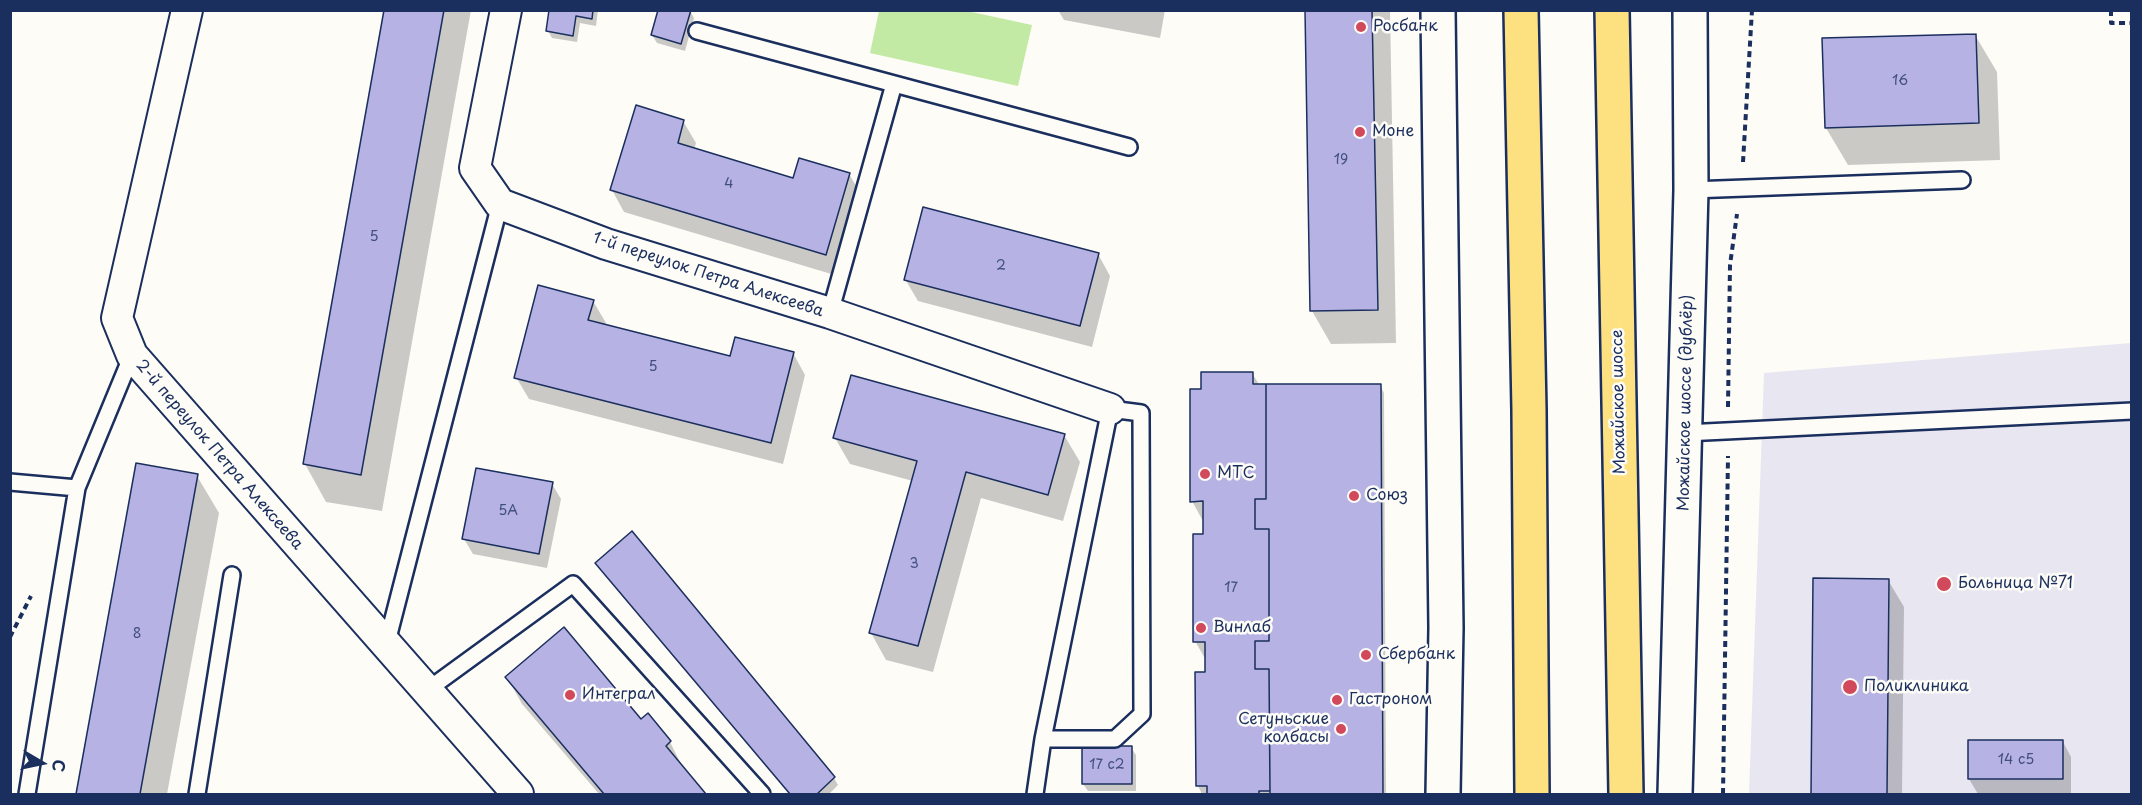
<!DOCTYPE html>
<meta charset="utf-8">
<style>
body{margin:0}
#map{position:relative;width:2142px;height:805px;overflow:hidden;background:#fdfcf7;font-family:"Playpen Sans",sans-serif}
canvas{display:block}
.frame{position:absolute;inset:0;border:12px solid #1b2f5e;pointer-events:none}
.north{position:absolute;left:12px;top:733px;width:60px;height:60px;-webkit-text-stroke:4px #fdfcf7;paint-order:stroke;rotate:99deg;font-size:16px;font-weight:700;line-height:24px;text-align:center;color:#1b2f5e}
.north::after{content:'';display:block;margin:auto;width:21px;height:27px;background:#1b2f5e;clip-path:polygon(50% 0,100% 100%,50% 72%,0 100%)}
</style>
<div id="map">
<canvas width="2142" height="805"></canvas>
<div class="frame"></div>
<div class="north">С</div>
</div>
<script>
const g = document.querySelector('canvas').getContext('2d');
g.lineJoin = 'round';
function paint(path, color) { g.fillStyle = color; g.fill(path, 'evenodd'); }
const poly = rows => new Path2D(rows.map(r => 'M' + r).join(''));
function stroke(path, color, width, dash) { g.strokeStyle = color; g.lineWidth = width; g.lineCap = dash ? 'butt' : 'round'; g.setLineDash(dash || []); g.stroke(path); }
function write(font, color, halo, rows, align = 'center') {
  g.font = font + ' "Playpen Sans",sans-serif'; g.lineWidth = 5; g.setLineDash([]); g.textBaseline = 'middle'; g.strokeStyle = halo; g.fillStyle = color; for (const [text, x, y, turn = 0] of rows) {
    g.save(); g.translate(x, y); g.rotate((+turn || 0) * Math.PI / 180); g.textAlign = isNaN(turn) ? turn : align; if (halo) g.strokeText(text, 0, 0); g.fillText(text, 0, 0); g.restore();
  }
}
paint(poly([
 [2131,343,2131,794,1749,794,1764,373]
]), '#e8e6f1');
paint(poly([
 [879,11,967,11,1032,25,1018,86,870,53]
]), '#c2eaa5');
paint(poly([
 [386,10,471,10,382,511,326,502,305,464],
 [551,10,598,10,596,26,580,23,577,42,552,38,548,31],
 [1058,10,1165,10,1160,38,1064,20],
 [1307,10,1390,10,1396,343,1331,344,1312,311],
 [690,11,694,18,685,51,657,43,652,35],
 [1975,35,1997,72,2000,160,1848,165,1826,128],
 [683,121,696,143,694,150,794,180,849,174,862,196,838,276,624,212,612,190],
 [1098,254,1110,276,1092,347,918,301,905,279],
 [593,301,606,323,605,326,731,358,793,353,805,375,783,464,529,399,516,377],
 [1252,373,1260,386,1380,385,1384,393,1386,794,1202,794,1198,786,1197,673,1207,673,1207,662,1195,641,1204,523,1192,501,1202,391],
 [1064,435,1080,462,1063,521,981,498,933,672,886,660,871,633,913,481,850,464,835,438],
 [137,465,197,476,219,513,167,794,77,794],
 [552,484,561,499,547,568,473,554,464,539],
 [631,534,834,778,838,785,829,794,789,794,601,571],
 [1815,580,1888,580,1904,607,1902,794,1813,794],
 [507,677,670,742,684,770,704,794,599,794,522,704],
 [2063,742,2071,757,2071,794,1978,794,1969,779],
 [1131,747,1136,755,1136,791,1088,791,1083,784]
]), '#0003');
const building = poly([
 [384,10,444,10,361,475,303,464,384,10],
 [549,10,593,10,592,19,576,16,573,36,546,31,549,10],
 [658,10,691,10,681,44,651,35,658,10],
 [1305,10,1372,10,1378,310,1310,311,1305,10],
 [1976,34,1979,123,1825,128,1822,38,1976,34],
 [636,105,684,120,678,143,793,178,799,158,850,173,826,255,610,190,636,105],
 [923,207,1099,253,1080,326,904,280,923,207],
 [538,285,594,300,588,320,730,356,735,337,794,352,771,443,514,378,538,285],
 [1201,372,1253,372,1253,384,1266,384,1266,499,1255,499,1255,529,1269,529,1269,641,1255,641,1255,669,1269,669,1270,791,1259,791,1259,794,1207,794,1207,786,1196,786,1195,672,1205,672,1205,642,1193,642,1193,534,1203,534,1203,501,1190,502,1190,389,1201,389,1201,372],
 [851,375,1065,434,1048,495,966,472,918,646,869,633,917,461,833,438,851,375],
 [1266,384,1381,384,1383,794,1270,794,1269,669,1255,669,1255,641,1269,641,1269,529,1255,529,1255,499,1266,499,1266,384],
 [136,463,198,474,140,794,76,794,136,463],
 [476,468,553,482,539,554,462,539,476,468],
 [632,531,835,777,817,794,790,794,595,563,632,531],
 [1813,578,1889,579,1887,794,1811,794,1813,578],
 [564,627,641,719,648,713,671,741,666,746,706,794,604,794,505,677,564,627],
 [1968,740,2063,740,2063,779,1968,779,1968,740],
 [1082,746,1132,746,1132,784,1082,784,1082,746]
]);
paint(building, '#b7b2e4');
stroke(building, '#1b2f5e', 1.5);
const lane = poly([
 [697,31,1129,147],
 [1691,190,1962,180],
 [830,313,894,84],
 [1685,433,2132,411],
 [10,482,77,488,27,794],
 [77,488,132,355],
 [386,646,500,204],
 [426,691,573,584,762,794],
 [197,794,232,575],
 [1035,794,1043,739,1115,739,1142,714,1141,413,1110,409,1043,739]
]);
const street = poly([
 [187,10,117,318,132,355,518,794],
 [506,10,475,168,500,204,606,244,830,313,1110,409]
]);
const secondary = poly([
 [1438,10,1446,628,1443,794],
 [1675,794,1691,190,1690,10]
]);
const primary = poly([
 [1521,10,1529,410,1532,794],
 [1612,10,1626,794]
]);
stroke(lane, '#1b2f5e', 20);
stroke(street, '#1b2f5e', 34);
stroke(secondary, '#1b2f5e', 38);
stroke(primary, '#1b2f5e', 38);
stroke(poly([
 [2111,10,2111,23,2132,23],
 [1743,162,1752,10],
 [1728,407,1730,265,1737,214],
 [10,637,31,596],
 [1723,794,1728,456]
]), '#1b2f5e', 4, [6, 4.5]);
stroke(lane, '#fdfcf7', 15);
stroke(street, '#fdfcf7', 30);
stroke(secondary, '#fdfcf7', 33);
stroke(primary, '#fde080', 33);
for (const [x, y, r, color] of [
 [1361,27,6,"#d1495b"],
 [1360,132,6,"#d1495b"],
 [1205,474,6,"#d1495b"],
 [1354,496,6,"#d1495b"],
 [1944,584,8,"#d1495b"],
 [1201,628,6,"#d1495b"],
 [1366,655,6,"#d1495b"],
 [1850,687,8,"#d1495b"],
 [570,695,6,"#d1495b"],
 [1337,700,6,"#d1495b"],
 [1341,729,6,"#d1495b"]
]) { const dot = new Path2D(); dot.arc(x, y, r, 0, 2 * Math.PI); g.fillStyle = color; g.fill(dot); stroke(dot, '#fdfcf7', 2); }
write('14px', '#425080', null, [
 ["16",1900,81],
 ["19",1341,160],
 ["4",729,184],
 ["5",374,237],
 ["2",1001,266],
 ["5",653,367],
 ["5А",508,511],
 ["3",914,564],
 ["17",1231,588],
 ["8",137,634],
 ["14 с5",2016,760],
 ["17 с2",1107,765]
]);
write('16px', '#1b2f5e', '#fdfcf7', [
 ["Росбанк",1373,27],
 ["Моне",1372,132],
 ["МТС",1217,474],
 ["Союз",1366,496],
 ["Больница №71",1958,584],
 ["Винлаб",1213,628],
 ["Сбербанк",1378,655],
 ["Поликлиника",1864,687],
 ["Интеграл",582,695],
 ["Гастроном",1349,700],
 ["Сетуньские",1329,720,"right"],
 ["колбасы",1329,738,"right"]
], 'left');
write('16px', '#1b2f5e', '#fdfcf7', [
 ["1-й переулок Петра Алексеева",708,275,18],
 ["Можайское шоссе",1619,402,-91],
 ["Можайское шоссе (дублёр)",1686,403,-89],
 ["2-й переулок Петра Алексеева",219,455,49]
]);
</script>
